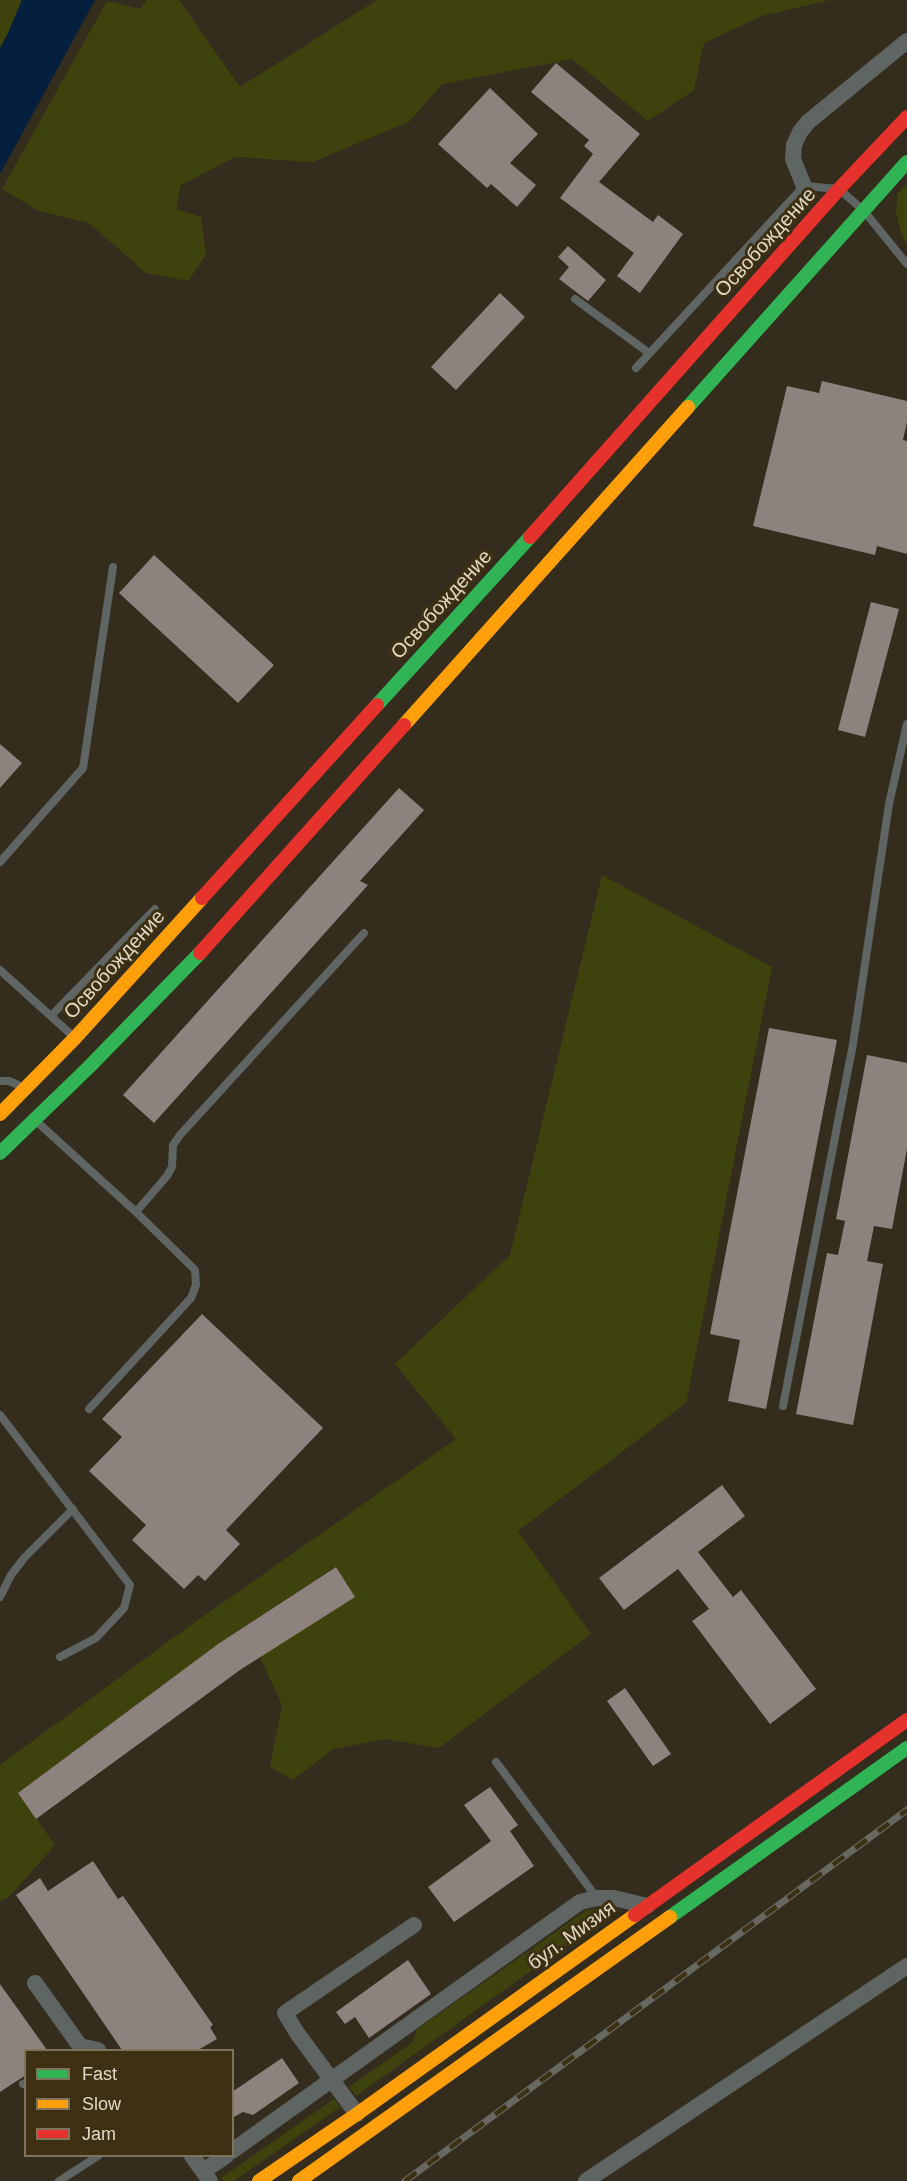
<!DOCTYPE html>
<meta charset="utf-8">
<style>
body{margin:0}
#map{position:relative;width:907px;height:2181px;overflow:hidden;background:#342d1d;font-family:Arial,sans-serif}
canvas{display:block}
.legend{position:absolute;left:24px;top:2049px;width:210px;height:108px;box-sizing:border-box;background:#3e3113;border:2px solid #7f745b;margin:0;padding:8px 10px;list-style:none;font-size:18px;color:#e0d8c7}
.legend li{display:flex;align-items:center;gap:12px;height:30px}
.legend b{width:30px;border:2px solid #7f745b}
</style>
<div id="map">
<canvas width="907" height="2181"></canvas>
<ul class="legend">
<li><b style="height:8px;background:#30b455"></b>Fast</li>
<li><b style="height:8px;background:#ff9f0a"></b>Slow</li>
<li><b style="height:8px;background:#e5322d"></b>Jam</li>
</ul>
</div>
<script>
const g = document.querySelector('canvas').getContext('2d');
g.lineJoin = 'round';
function paint(path, color) { g.fillStyle = color; g.fill(path, 'evenodd'); }
const poly = rows => new Path2D(rows.map(r => 'M' + r).join(''));
function stroke(path, color, width, dash) { g.strokeStyle = color; g.lineWidth = width; g.lineCap = dash ? 'butt' : 'round'; g.setLineDash(dash || []); g.stroke(path); }
function write(font, color, halo, rows, align = 'center') {
  g.font = font + ' Arial,sans-serif'; g.lineWidth = 6; g.setLineDash([]); g.textBaseline = 'middle'; g.strokeStyle = halo; g.fillStyle = color; for (const [text, x, y, turn = 0] of rows) {
    g.save(); g.translate(x, y); g.rotate((+turn || 0) * Math.PI / 180); g.textAlign = isNaN(turn) ? turn : align; if (halo) g.strokeText(text, 0, 0); g.fillText(text, 0, 0); g.restore();
  }
}
paint(poly([
 [0,0,22,0,8,33,0,48],
 [147,0,179,0,240,87,377,0,830,0,762,16,704,43,694,90,648,121,572,59,442,84,410,121,313,162,235,157,181,185,176,209,201,217,206,255,188,281,146,273,89,223,39,211,2,189,107,1,140,9],
 [907,183,907,244,901,234,896,212,898,193],
 [602,875,772,967,686,1403,518,1531,591,1634,439,1748,385,1739,333,1749,293,1780,270,1767,282,1705,260,1657,354,1596,335,1567,218,1644,18,1793,55,1845,9,1897,0,1901,0,1765,191,1625,456,1439,395,1364,510,1255],
 [601,1909,609,1915,356,2096,349,2087,413,2042,416,2030,587,1910],
 [334,2099,340,2107,234,2181,223,2181,221,2178]
]), '#3e430e');
paint(poly([
 [22,0,95,0,0,174,0,48,8,33]
]), '#05203e');
paint(poly([
 [556,63,640,134,599,182,653,222,658,215,683,234,640,293,617,276,634,253,560,198,593,154,584,146,589,140,531,92],
 [490,88,538,134,510,163,536,185,517,207,491,184,487,188,438,144],
 [568,246,606,280,588,301,559,279,569,267,558,257],
 [500,293,525,317,456,390,431,367],
 [822,381,907,401,907,422,903,440,907,441,907,554,877,546,875,555,753,526,787,386,819,393],
 [154,555,274,665,238,703,119,593],
 [871,602,899,609,865,737,838,730],
 [0,744,22,763,0,788],
 [399,788,424,810,360,881,368,885,154,1123,123,1095],
 [769,1028,837,1040,766,1409,728,1401,740,1340,710,1334],
 [867,1055,907,1063,907,1149,892,1229,874,1226,867,1261,883,1264,853,1425,796,1414,827,1253,838,1255,845,1221,836,1219],
 [202,1314,323,1428,226,1530,240,1544,205,1581,198,1575,184,1589,132,1540,146,1525,89,1471,122,1437,102,1419],
 [722,1485,745,1516,698,1552,733,1597,741,1590,816,1689,770,1724,692,1621,709,1609,678,1569,624,1610,599,1578],
 [336,1567,355,1597,240,1670,36,1819,18,1793,218,1644],
 [625,1688,671,1754,653,1766,607,1701],
 [490,1787,518,1825,510,1831,534,1866,454,1922,428,1887,491,1841,464,1805],
 [93,1861,118,1899,123,1896,213,2025,210,2027,217,2039,198,2050,122,2050,16,1895,40,1878,48,1891],
 [408,1960,431,1994,369,2038,355,2017,345,2024,336,2012],
 [0,1984,47,2050,26,2050,26,2075,0,2092],
 [282,2058,299,2083,253,2115,243,2112,232,2118,232,2092]
]), '#8d827d');
stroke(poly([
 [575,299,649,353],
 [636,368,804,186,839,189,864,211,907,264],
 [0,862,83,768,113,567],
 [0,970,75,1038],
 [51,1016,155,909],
 [0,1081,9,1081,25,1088],
 [35,1120,136,1212,195,1270,196,1285,191,1298,89,1409],
 [136,1212,167,1176,172,1167,173,1145,180,1135,364,933],
 [783,1406,853,1044,889,804,907,724],
 [0,1415,130,1585,124,1608,96,1638,60,1657],
 [0,1597,11,1575,25,1557,73,1509],
 [496,1762,597,1898],
 [23,2084,26,2083],
 [59,2181,98,2156]
]), '#5e6563', 8);
stroke(poly([
 [804,186,793,159,794,145,800,132,808,122,907,41],
 [35,1983,80,2046,98,2050],
 [357,2114,297,2033,285,2013,414,1925],
 [232,2151,580,1902,597,1898,614,1898,647,1906],
 [192,2156,210,2181],
 [203,2171,226,2156],
 [586,2181,907,1966]
]), '#5e6563', 16);
stroke(poly([
 [688,407,907,162],
 [377,705,530,537],
 [0,1153,89,1067,200,953],
 [670,1917,907,1748]
]), '#30b455', 14);
stroke(poly([
 [404,725,688,407],
 [0,1114,75,1038,202,898],
 [259,2181,357,2114,635,1915],
 [299,2181,670,1917]
]), '#ff9f0a', 14);
stroke(poly([
 [530,537,839,189,907,117],
 [202,898,377,705],
 [200,953,404,725],
 [635,1915,907,1720]
]), '#e5322d', 14);
const rail = poly([
 [405,2181,907,1810]
]);
stroke(rail, '#676861', 7);
stroke(rail, '#3e3113', 4.5, [14]);
write('20px', '#e0d8c7', '#3e3113', [
 ["Освобождение",766,243,-48],
 ["Освобождение",442,605,-48],
 ["Освобождение",115,965,-48],
 ["бул. Мизия",572,1936,-36]
]);
</script>
